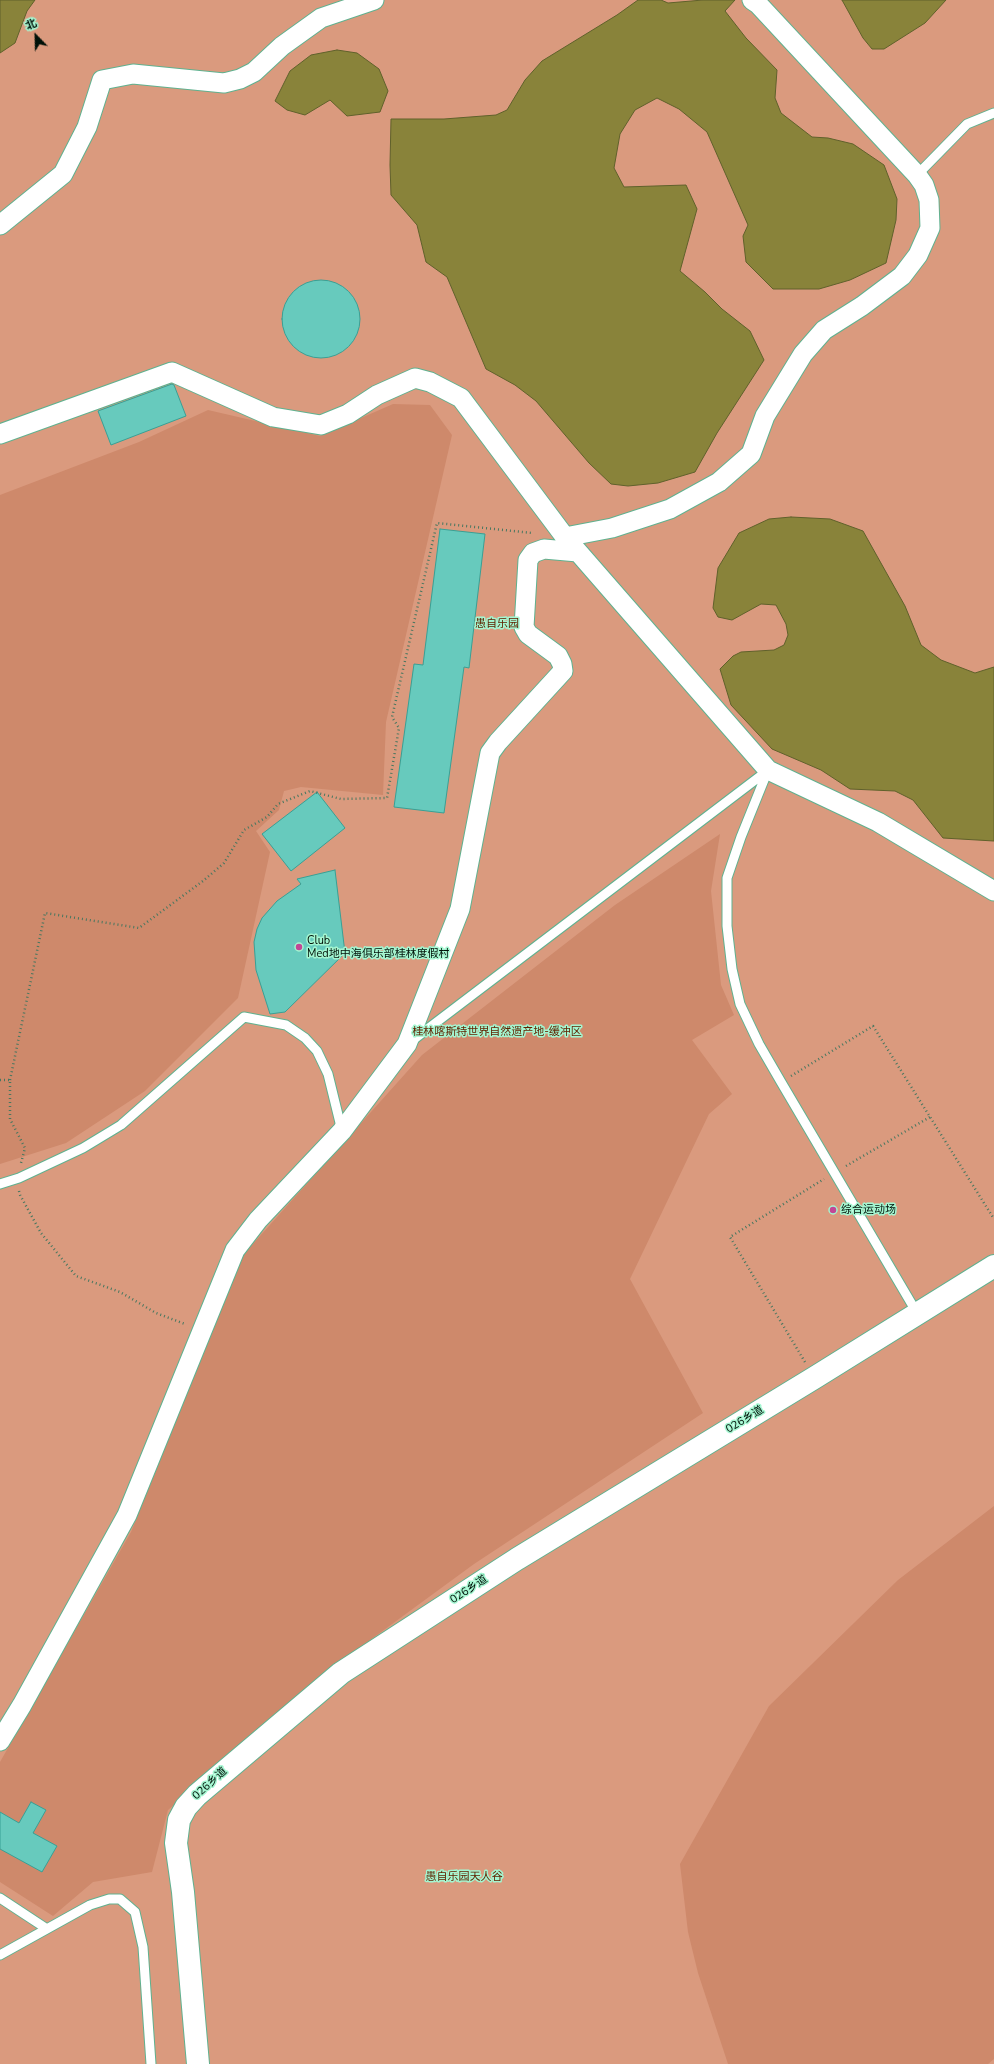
<!DOCTYPE html>
<meta charset="utf-8">
<style>
body{margin:0}
#map{position:relative;width:994px;height:2064px;overflow:hidden;background:#97e9c4;font-family:"Nunito Sans","Noto Sans SC",sans-serif}
canvas{display:block}
.north{position:absolute;left:16px;top:16px;width:40px;height:40px;-webkit-text-stroke:3px #a4f6d1;paint-order:stroke;rotate:337deg;font-size:11px;font-weight:700;line-height:16px;text-align:center;color:#001108}
.north::after{content:'';display:block;margin:auto;width:14px;height:18px;background:#001108;clip-path:polygon(50% 0,100% 100%,50% 72%,0 100%)}
</style>
<div id="map">
<canvas width="994" height="2064"></canvas>
<div class="north">北</div>
</div>
<script>
const g = document.querySelector('canvas').getContext('2d');
g.lineJoin = 'round';
function paint(path, color) { g.fillStyle = color; g.fill(path, 'evenodd'); }
const poly = rows => new Path2D(rows.map(r => 'M' + r).join(''));
function stroke(path, color, width, dash) { g.strokeStyle = color; g.lineWidth = width; g.lineCap = dash ? 'butt' : 'round'; g.setLineDash(dash || []); g.stroke(path); }
function write(font, color, halo, rows, align = 'center') {
  g.font = font + ' "Nunito Sans","Noto Sans SC",sans-serif'; g.lineWidth = 3; g.setLineDash([]); g.textBaseline = 'middle'; g.strokeStyle = halo; g.fillStyle = color; for (const [text, x, y, turn = 0] of rows) {
    g.save(); g.translate(x, y); g.rotate((+turn || 0) * Math.PI / 180); g.textAlign = isNaN(turn) ? turn : align; if (halo) g.strokeText(text, 0, 0); g.fillText(text, 0, 0); g.restore();
  }
}
paint(poly([
 [0,0,994,0,994,2064,0,2064]
]), '#da9a7e');
paint(poly([
 [393,404,430,405,452,435,386,722,383,795,301,787,284,791,279,810,256,831,270,852,238,998,145,1091,66,1143,0,1164,0,495,139,442,208,410,320,436],
 [720,834,711,891,721,985,734,1015,692,1040,732,1094,709,1114,630,1279,703,1413,474,1564,321,1676,168,1810,152,1872,93,1882,53,1916,0,1882,0,1762,131,1532,243,1255,422,1055,615,905],
 [994,1506,994,2059,988,2064,728,2064,698,1973,688,1932,680,1864,769,1706,898,1580]
]), '#ce896b');
const water = poly([
 [0,0,35,0,27,11,15,43,0,53,0,0],
 [638,0,661,0,668,3,703,0,735,0,725,11,746,38,777,70,775,98,781,113,812,137,828,138,853,144,884,165,897,199,896,220,886,263,850,280,819,289,773,289,746,262,743,236,748,225,707,132,679,109,657,98,635,110,620,134,614,168,624,187,686,185,697,209,680,271,705,292,722,309,750,331,764,360,717,433,695,472,658,483,628,486,611,484,589,463,536,401,515,385,486,369,447,277,426,262,417,225,391,195,390,165,391,119,444,119,496,115,507,110,525,80,542,61,617,15,638,0],
 [842,0,946,0,925,23,884,49,872,49,863,38,842,0],
 [337,50,357,53,379,69,388,91,380,112,347,116,330,100,305,115,287,110,275,101,290,71,311,55,337,50],
 [791,517,830,519,863,531,905,606,921,645,941,660,975,673,994,667,994,841,943,838,913,800,895,791,850,789,821,770,772,749,731,705,720,669,733,656,741,652,774,650,784,645,788,635,786,624,776,605,761,604,732,620,718,617,713,608,718,568,739,533,769,519,791,517]
]);
paint(water, '#89833a');
stroke(water, '#60612b', 1);
const building = poly([
 '282 319a39 39 0 1 1 78 0a39 39 0 1 1-78 0Z',
 [172,384,174,385,186,416,111,445,98,411,172,384],
 [440,529,485,534,469,668,464,667,444,813,394,807,414,664,423,665,440,529],
 [317,792,345,828,291,871,262,834,317,792],
 [335,870,345,953,285,1012,270,1014,256,970,254,942,257,929,262,918,277,901,301,884,297,879,335,870],
 [31,1802,46,1810,33,1833,57,1846,42,1872,0,1849,0,1812,19,1823,31,1802]
]);
paint(building, '#67cabd');
stroke(building, '#39a095', 1);
const service = poly([
 [917,175,967,124,994,113],
 [768,770,741,837,727,878,727,926,732,969,740,1004,759,1044,781,1082,917,1313],
 [413,1040,767,771],
 [0,1184,19,1178,83,1148,121,1125,244,1017,286,1025,305,1038,317,1051,328,1074,342,1131],
 [0,1898,47,1929],
 [0,1955,90,1905,109,1899,120,1899,135,1912,143,1947,151,2064]
]);
const minor = poly([
 [0,225,63,174,87,127,102,80,133,74,224,83,240,79,254,72,282,46,321,18,374,0],
 [0,434,172,372,273,417,321,425,348,414,377,395,415,378,430,382,461,398,565,537,768,770,878,822,994,891],
 [565,537,612,528,670,509,719,482,751,454,765,416,803,354,824,330,862,306,902,276,918,255,930,228,929,200,924,185,917,175,758,4,752,0],
 [0,1741,22,1705,127,1515,235,1250,258,1220,342,1131,407,1044,460,909,490,753,498,742,563,671,562,664,558,656,528,634,524,627,528,560,533,553,544,549,578,552]
]);
const tertiary = poly([
 [198,2064,183,1892,176,1843,179,1820,186,1807,197,1795,341,1673,517,1559,814,1378,994,1266]
]);
stroke(service, '#60b18f', 11);
stroke(minor, '#60b18f', 21);
stroke(tertiary, '#60b18f', 24);
stroke(poly([
 [791,1076,873,1026,994,1219],
 [0,1080,10,1080,10,1119,25,1148,21,1163],
 [10,1080,45,913,139,928,203,881,224,863,244,830,267,817,278,804,310,791,341,799,387,798,399,728,392,717,437,523,532,533],
 [846,1166,930,1117],
 [19,1191,20,1195,41,1233,76,1276,120,1292,156,1313,185,1324],
 [805,1362,730,1237,824,1179]
]), '#477760', 2.5, [1, 3]);
stroke(service, '#fff', 9);
stroke(minor, '#fff', 19);
stroke(tertiary, '#fff', 22);
for (const [x, y, r, color] of [
 [299,947,4,"#c24696"],
 [833,1210,4,"#c24696"]
]) { const dot = new Path2D(); dot.arc(x, y, r, 0, 2 * Math.PI); g.fillStyle = color; g.fill(dot); stroke(dot, '#a4f6d1', 1.5); }
write('11px', '#602200', '#a4f6d1', [
 ["愚自乐园",497,624],
 ["桂林喀斯特世界自然遗产地-缓冲区",497,1032],
 ["愚自乐园天人谷",464,1877]
]);
write('11px', '#001108', '#a4f6d1', [
 ["Club",307,941],
 ["Med地中海俱乐部桂林度假村",307,954],
 ["综合运动场",841,1210]
], 'left');
write('11px', '#001108', '#a4f6d1', [
 ["026乡道",745,1420,-31],
 ["026乡道",469,1590,-33],
 ["026乡道",210,1784,-42]
]);
</script>
